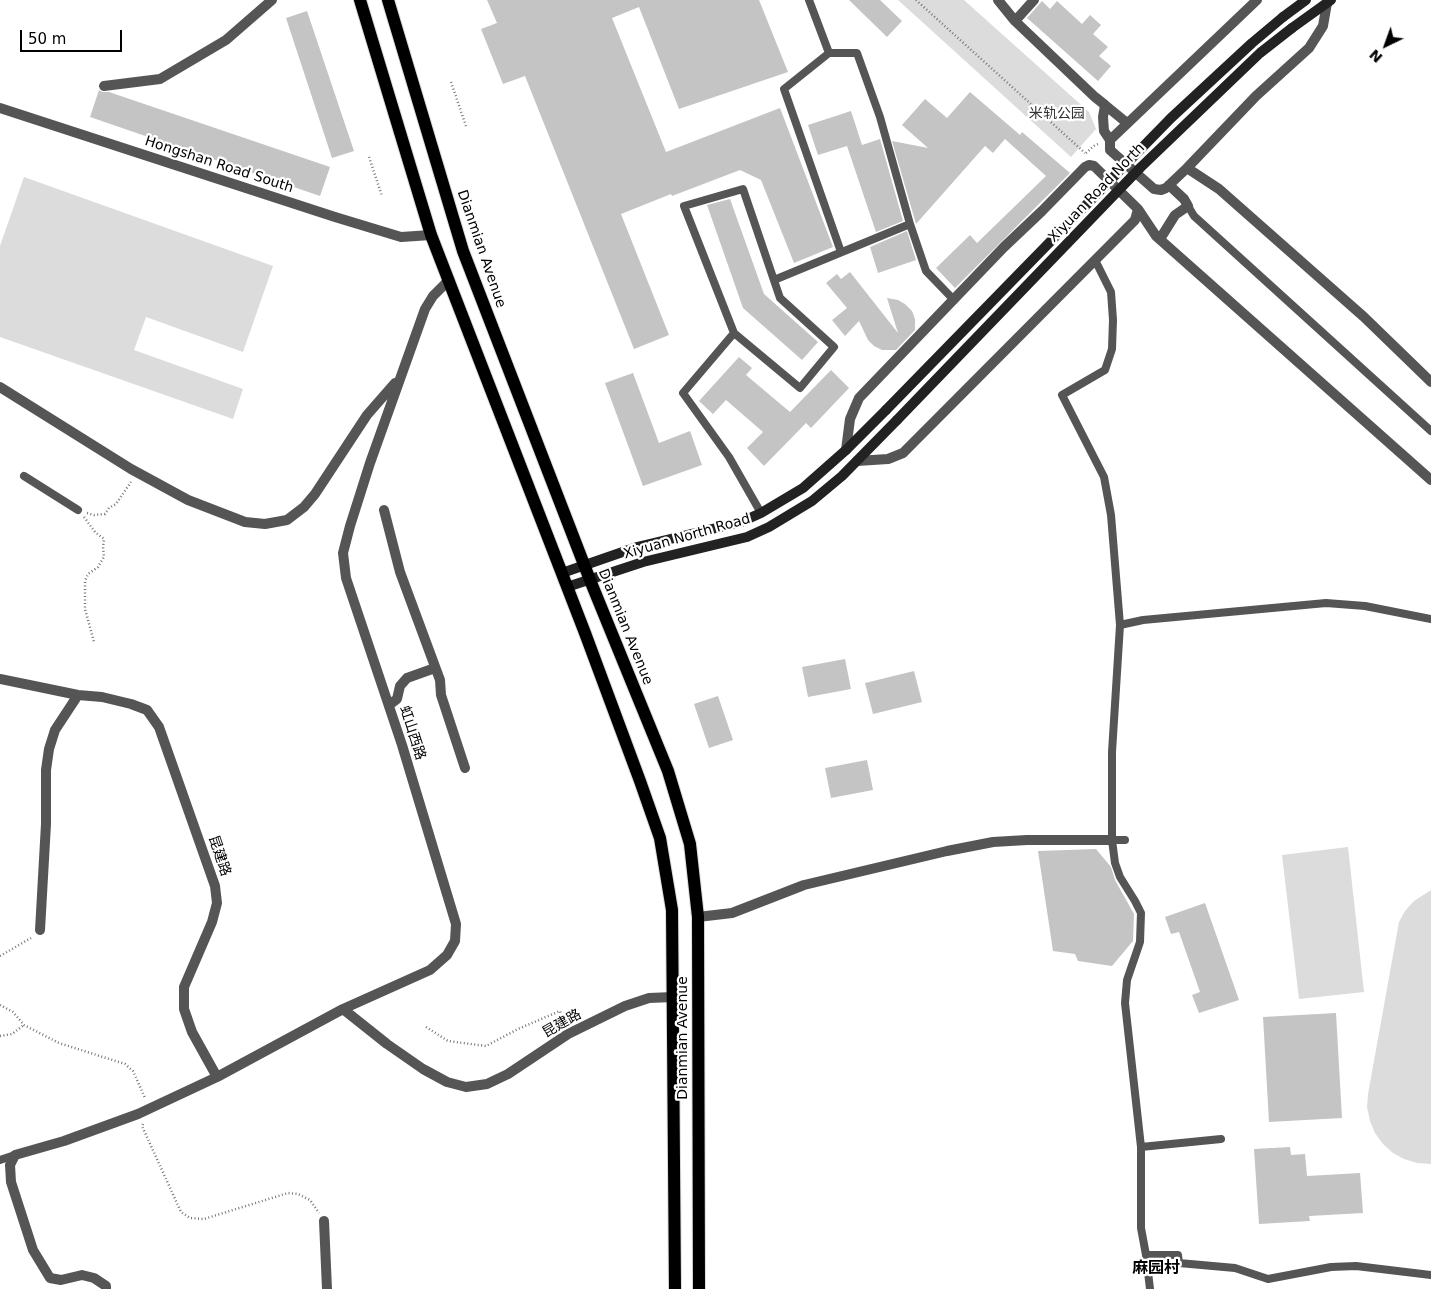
<!DOCTYPE html>
<meta charset="utf-8">
<style>
body{margin:0}
#map{position:relative;width:1431px;height:1289px;overflow:hidden;background:#fff;font-family:"DejaVu Sans",sans-serif}
canvas{display:block}
.north{position:absolute;left:1361px;top:20px;width:50px;height:50px;-webkit-text-stroke:4px #fff;paint-order:stroke;rotate:222deg;font-size:14px;font-weight:700;line-height:20px;text-align:center;color:#000}
.north::after{content:'';display:block;margin:auto;width:18px;height:22px;background:#000;clip-path:polygon(50% 0,100% 100%,50% 72%,0 100%)}
.scale{position:absolute;left:20px;top:30px;width:102px;height:22px;box-sizing:border-box;border:2px solid #000;border-top:0;padding-left:6px;font-size:15px;line-height:18px;white-space:nowrap;color:#000;-webkit-text-stroke:4px #fff;paint-order:stroke}
</style>
<div id="map">
<canvas width="1431" height="1289"></canvas>
<div class="north">N</div>
<div class="scale">50 m</div>
</div>
<script>
const g = document.querySelector('canvas').getContext('2d');
g.lineJoin = 'round';
function paint(path, color) { g.fillStyle = color; g.fill(path, 'evenodd'); }
const poly = rows => new Path2D(rows.map(r => 'M' + r).join(''));
function stroke(path, color, width, dash) { g.strokeStyle = color; g.lineWidth = width; g.lineCap = dash ? 'butt' : 'round'; g.setLineDash(dash || []); g.stroke(path); }
function write(font, color, halo, rows, align = 'center') {
  g.font = font + ' "DejaVu Sans","Noto Sans SC",sans-serif'; g.lineWidth = 4.5; g.setLineDash([]); g.textBaseline = 'middle'; g.strokeStyle = halo; g.fillStyle = color; for (const [text, x, y, turn = 0] of rows) {
    g.save(); g.translate(x, y); g.rotate((+turn || 0) * Math.PI / 180); g.textAlign = isNaN(turn) ? turn : align; if (halo) g.strokeText(text, 0, 0); g.fillText(text, 0, 0); g.restore();
  }
}
paint(poly([
 [898,0,964,0,1089,112,1096,129,1071,157],
 [24,177,273,266,243,352,146,317,134,350,243,389,233,419,0,337,0,246],
 [1348,847,1364,992,1299,999,1282,855],
 [1431,890,1431,1164,1417,1163,1404,1159,1393,1153,1383,1144,1375,1133,1370,1121,1367,1107,1368,1094,1399,922,1405,911,1414,901]
]), '#dcdcdc');
paint(poly([
 [487,0,759,0,788,72,679,109,639,7,612,18,666,152,780,108,833,247,794,263,761,180,740,170,672,196,671,194,621,214,669,335,634,349,525,76,503,84,481,29,497,23],
 [849,0,880,0,902,21,887,37],
 [1042,1,1050,9,1057,1,1082,24,1090,15,1101,25,1093,34,1108,47,1099,56,1111,66,1098,81,1027,18],
 [307,11,354,151,332,158,286,18],
 [99,90,102,92,109,92,330,167,320,196,90,117],
 [970,92,1020,135,1022,132,1070,173,955,288,936,268,970,235,977,243,1046,176,1005,139,993,153,985,146,916,224,892,141,928,148,902,125,925,99,947,118],
 [851,111,862,145,880,139,903,221,876,232,847,146,818,155,808,125],
 [730,199,764,294,818,342,802,360,743,308,707,205],
 [907,231,916,260,878,273,870,247],
 [850,272,898,333,887,298,898,300,905,304,912,311,915,319,915,330,896,350,882,350,874,346,868,340,859,321,845,336,832,320,847,308,826,283,837,274,841,279],
 [739,357,752,368,746,375,790,412,831,370,849,388,811,428,806,423,764,466,747,448,763,432,726,400,713,414,699,401],
 [633,373,659,443,690,431,702,465,643,486,605,383],
 [845,659,851,689,808,697,802,667],
 [914,671,922,702,873,714,865,683],
 [718,696,733,740,709,748,694,704],
 [867,760,873,790,831,798,825,768],
 [1096,849,1111,867,1115,880,1134,914,1133,941,1112,966,1078,961,1075,954,1053,951,1038,851],
 [1205,903,1239,1000,1199,1013,1192,995,1200,992,1179,932,1171,934,1165,917],
 [1336,1013,1342,1118,1269,1122,1263,1017],
 [1290,1147,1291,1155,1305,1154,1307,1176,1360,1173,1363,1213,1309,1216,1310,1221,1259,1224,1254,1149]
]), '#c4c4c4');
const primary = poly([
 [360,0,431,235,585,633,640,781,660,838,672,910,675,1289],
 [388,0,463,251,590,580,668,771,690,844,698,917,699,1289]
]);
stroke(primary, '#dbdbdb', 14);
stroke(poly([
 [916,0,1085,153],
 [451,82,466,126],
 [1086,153,1094,146,1100,143],
 [369,157,382,196],
 [87,513,94,515,105,514,109,508,116,504,131,482],
 [84,517,95,532,104,539,103,547,104,557,98,567,88,574,85,581,85,609,94,642],
 [0,956,31,938],
 [0,1005,13,1012,24,1025,59,1043,125,1064,133,1071,145,1098],
 [426,1027,448,1041,486,1046,518,1029,560,1011,564,1023],
 [0,1036,12,1034,24,1025],
 [143,1124,142,1126,181,1212,190,1218,204,1219,288,1193,298,1194,310,1200,319,1213]
]), '#777', 2.5, [1, 2.5]);
stroke(poly([
 [809,0,829,53],
 [1188,206,1194,216,1431,431],
 [841,252,784,89,829,53,857,53,880,117,910,224],
 [1095,260,1111,292,1113,320,1112,349,1105,370,1062,395,1104,477,1111,515,1120,625,1112,752,1112,840,1115,863,1120,877,1135,901,1141,913,1140,942,1127,980,1125,1003,1141,1147,1141,1228,1146,1255,1150,1289],
 [774,280,910,224,926,271,954,300],
 [734,333,800,388,834,347,780,298,743,189,684,206,734,333,683,393,729,457,761,513],
 [24,476,78,510],
 [1120,625,1143,620,1326,603,1365,606,1431,619],
 [1112,840,1125,840],
 [1141,1147,1221,1139],
 [0,1160,15,1155],
 [1146,1255,1178,1255,1179,1263,1235,1268,1268,1279,1331,1267,1356,1266,1431,1275]
]), '#555', 8);
stroke(poly([
 [998,0,1015,21,1095,97,1105,105],
 [1257,0,1110,140,1110,150,1154,189,1161,190,1166,188,1187,168,1256,96,1309,48,1323,26,1327,3],
 [1015,21,1034,0],
 [104,86,160,79,226,40,272,0],
 [1110,140,1104,131,1103,117,1105,105,1127,123],
 [1187,168,1219,189,1364,317,1431,382],
 [1160,239,1175,215,1188,206,1184,199,1169,185],
 [0,387,131,469,188,500,245,522,265,524,287,520,304,507,315,494,367,415,395,383],
 [846,450,850,419,859,398,1004,247,1042,211,1085,167,1089,165,1094,166,1138,209,1156,236,1431,480],
 [857,461,888,459,903,453,1135,220,1138,209],
 [384,510,400,572,440,680,441,695,465,768],
 [0,679,78,695,102,697,131,704,147,710,159,727,215,886,217,903,212,922,184,987,184,1009,192,1032,217,1077],
 [389,705,397,699,400,686,407,678,435,668],
 [698,917,732,913,804,885,947,851,993,842,1027,840,1112,840],
 [40,930,46,824,46,770,49,749,55,730,78,695],
 [343,1009,387,1044,423,1069,447,1082,466,1087,487,1084,508,1074,568,1034,625,1006,649,998,673,997],
 [324,1221,327,1289],
 [106,1289,106,1286,94,1278,82,1275,61,1280,50,1278,33,1250,11,1182,10,1165,15,1155,64,1141,138,1114,217,1077,343,1009,430,970,447,955,455,941,456,924,402,745,346,578,343,553,350,526,370,463,425,309,433,296,449,280]
]), '#555', 10);
stroke(poly([
 [0,108,335,217,401,237,431,235]
]), '#555', 10);
stroke(poly([
 [1283,17,1306,0],
 [1292,28,1331,0],
 [562,573,637,547,741,522,761,513,803,488,846,450,886,410],
 [567,587,643,562,747,537,769,527,812,501,842,476,897,420]
]), '#222', 10);
stroke(primary, '#000', 12);
stroke(poly([
 [886,410,1171,118,1252,43,1283,17],
 [897,420,1141,167,1260,53,1292,28]
]), '#222', 10);
write('14px', '#333', '#fff', [
 ["米轨公园",1057,114]
]);
write('14px', '#000', '#fff', [
 ["Hongshan Road South",219,165,18],
 ["Xiyuan Road North",1097,193,-46],
 ["Dianmian Avenue",481,249,71],
 ["Xiyuan North Road",687,537,-16],
 ["Dianmian Avenue",625,627,68],
 ["虹山西路",412,733,72],
 ["昆建路",219,856,71],
 ["昆建路",562,1024,-30],
 ["Dianmian Avenue",683,1038,-90]
]);
write('bold 16px', '#000', '#fff', [
 ["麻园村",1156,1269]
]);
</script>
